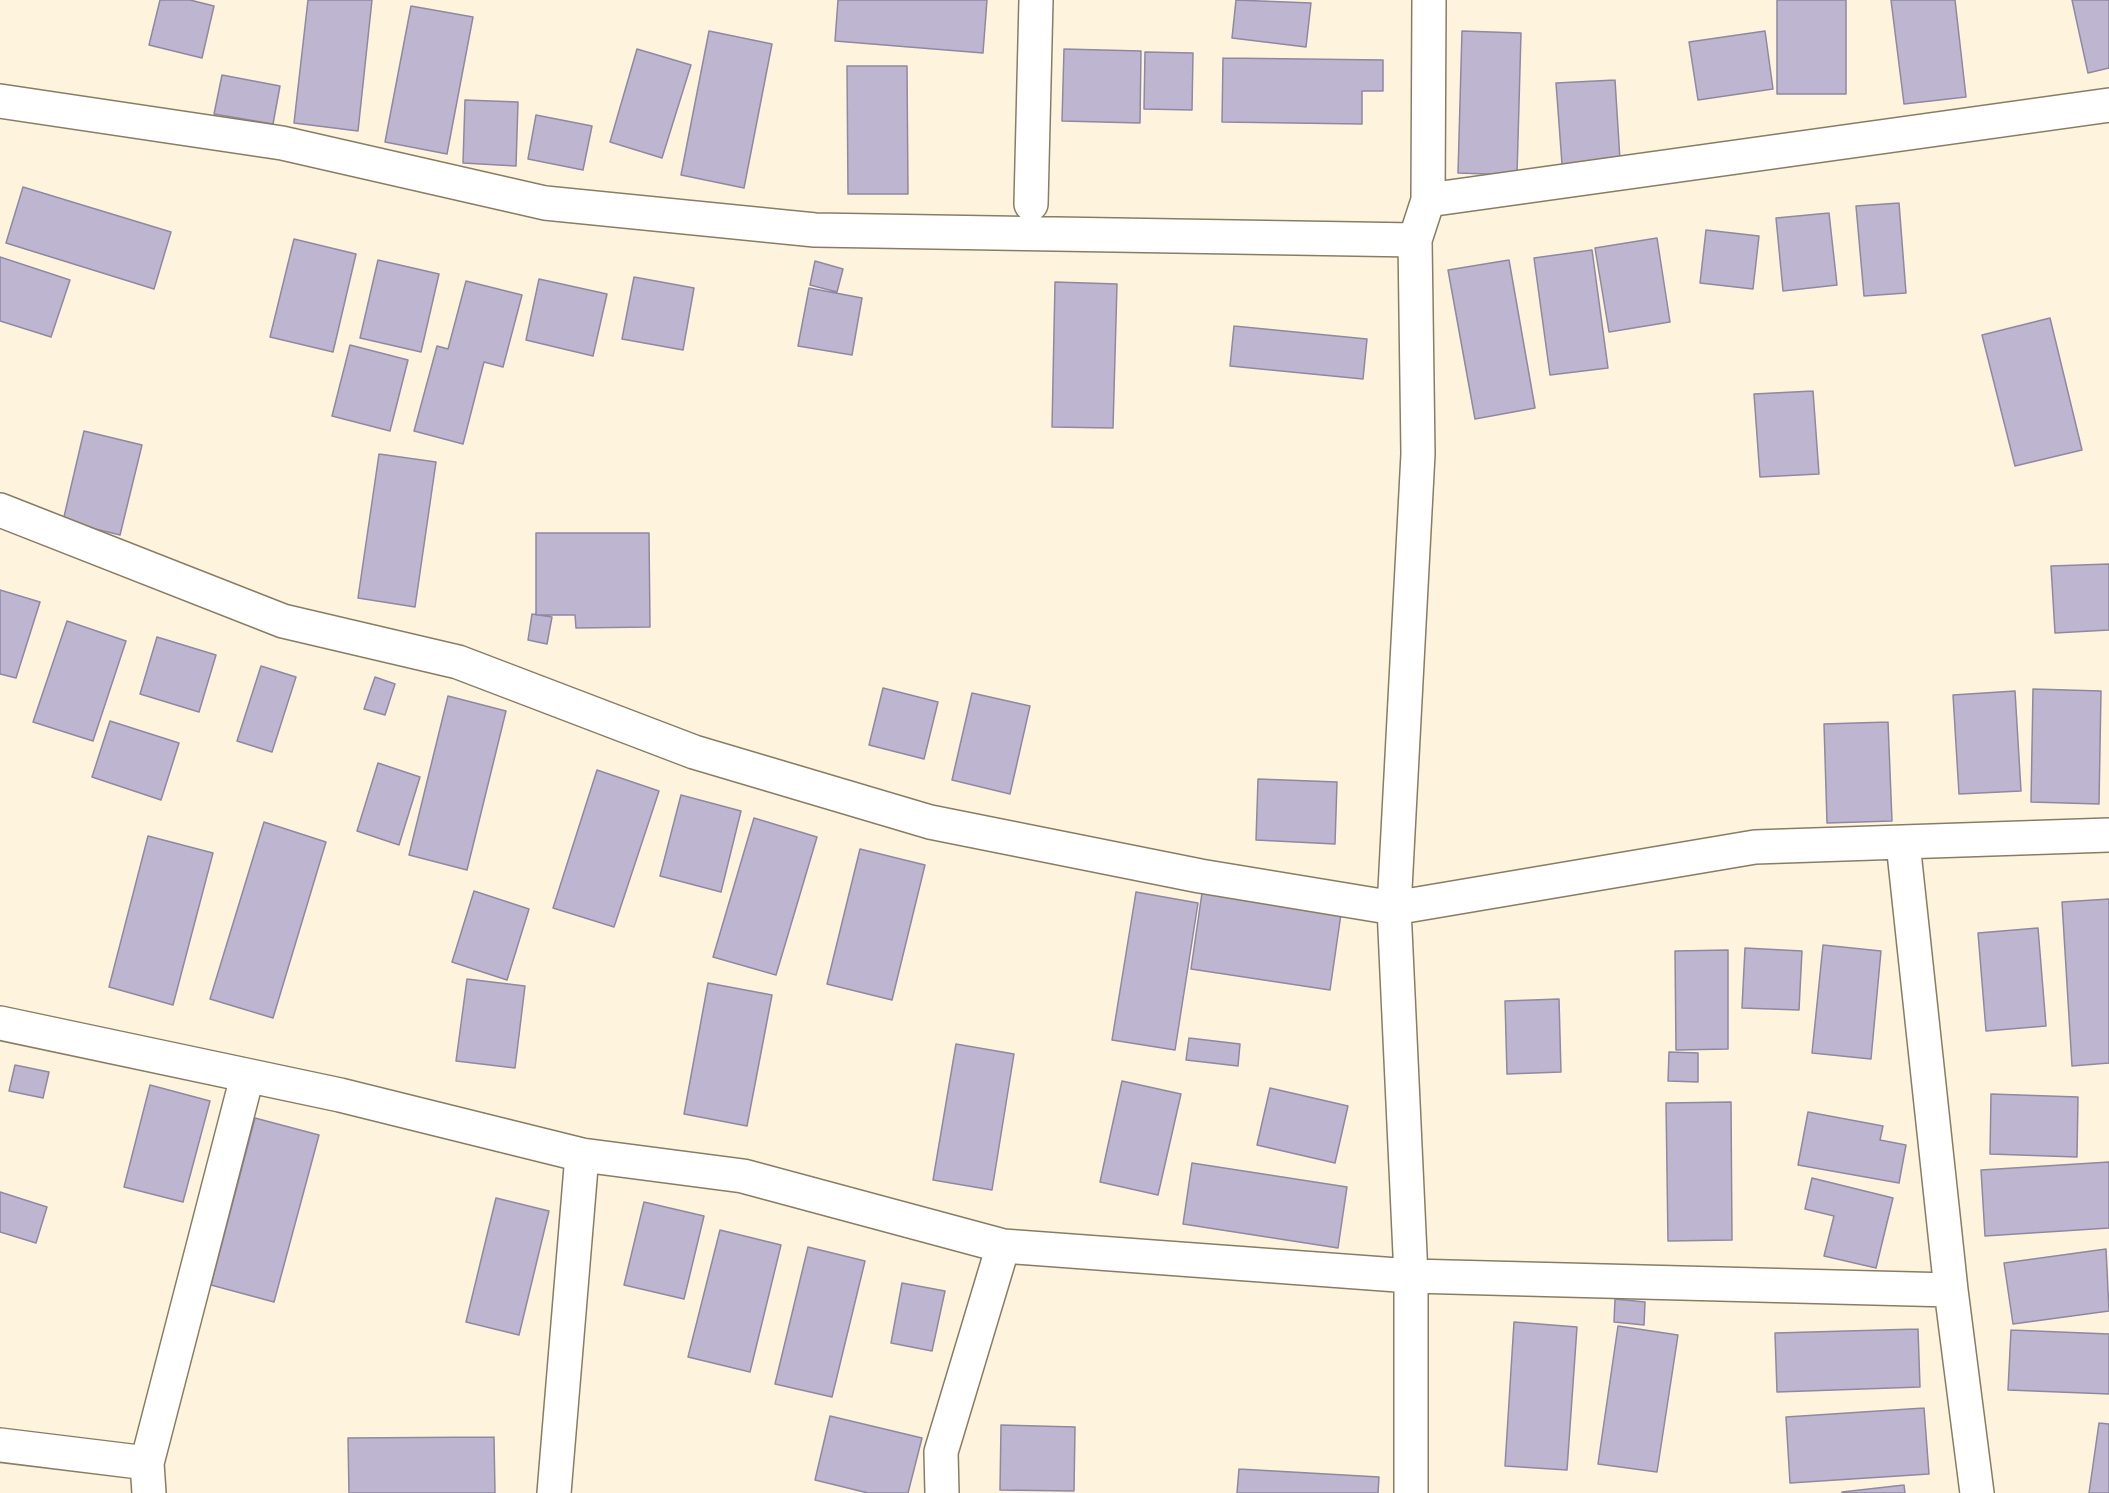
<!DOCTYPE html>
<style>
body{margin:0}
canvas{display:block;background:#fef4de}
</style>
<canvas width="2109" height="1493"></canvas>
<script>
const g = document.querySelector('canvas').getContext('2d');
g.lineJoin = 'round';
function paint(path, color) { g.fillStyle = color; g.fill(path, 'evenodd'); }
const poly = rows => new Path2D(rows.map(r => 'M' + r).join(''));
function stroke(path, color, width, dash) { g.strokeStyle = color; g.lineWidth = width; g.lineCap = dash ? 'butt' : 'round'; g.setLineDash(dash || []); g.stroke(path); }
const building = poly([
 [160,0,190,0,214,6,202,58,149,45,160,0],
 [308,0,372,0,358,131,294,123,308,0],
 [838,0,987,0,983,53,835,41,838,0],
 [1236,0,1311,3,1306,47,1232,38,1236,0],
 [1777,0,1846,0,1846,94,1777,94,1777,0],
 [1891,0,1955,0,1966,97,1904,104,1891,0],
 [2072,0,2109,0,2109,68,2088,73,2072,0],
 [411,6,473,17,447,154,385,142,411,6],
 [709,31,772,44,744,188,681,175,709,31],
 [1462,31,1521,33,1517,175,1458,173,1462,31],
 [1765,31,1773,89,1698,100,1689,42,1765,31],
 [637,49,691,65,662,158,610,142,637,49],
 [1064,49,1141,51,1140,123,1062,121,1064,49],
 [1145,52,1193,53,1192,110,1144,109,1145,52],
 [1223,58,1383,60,1383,91,1362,91,1362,124,1222,122,1223,58],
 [847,66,907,66,908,194,848,194,847,66],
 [222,75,280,86,273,124,214,114,222,75],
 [1615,80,1620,160,1562,164,1556,83,1615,80],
 [465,100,518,102,516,166,463,163,465,100],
 [536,115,592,126,583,170,528,159,536,115],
 [23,187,171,232,154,289,6,243,23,187],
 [1899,203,1906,293,1864,296,1856,206,1899,203],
 [1829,213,1837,285,1783,291,1776,218,1829,213],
 [1706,230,1759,236,1753,289,1700,283,1706,230],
 [1657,238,1670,322,1609,332,1595,248,1657,238],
 [294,239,356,254,333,352,270,337,294,239],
 [1592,250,1608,368,1550,375,1534,258,1592,250],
 [0,257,70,280,51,337,0,321,0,257],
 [378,260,439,274,421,352,360,338,378,260],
 [1509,260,1535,408,1475,419,1448,270,1509,260],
 [815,261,843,269,837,292,810,285,815,261],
 [634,277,694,288,683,350,622,339,634,277],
 [539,279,607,294,593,356,526,340,539,279],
 [466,281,522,295,503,367,484,362,463,444,414,431,437,346,448,349,466,281],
 [1055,282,1117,284,1113,428,1052,427,1055,282],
 [809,288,862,298,852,355,798,346,809,288],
 [2050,318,2082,450,2015,466,1982,335,2050,318],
 [1234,326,1367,339,1363,379,1230,366,1234,326],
 [350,345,408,360,390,431,332,416,350,345],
 [1813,391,1819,474,1760,477,1754,394,1813,391],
 [84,431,142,445,120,535,63,521,84,431],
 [379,454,436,462,415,607,358,598,379,454],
 [536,533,649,533,650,627,576,628,575,615,536,615,536,533],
 [2109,564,2109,630,2055,633,2051,566,2109,564],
 [0,590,40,602,16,678,0,674,0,590],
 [532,614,552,617,547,644,528,640,532,614],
 [67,621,126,641,93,741,33,722,67,621],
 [157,637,216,655,199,712,140,694,157,637],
 [261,666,296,677,272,752,237,741,261,666],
 [375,677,395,684,385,715,364,709,375,677],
 [883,688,938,702,924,759,869,745,883,688],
 [2033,689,2101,691,2099,804,2031,802,2033,689],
 [2015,691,2021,791,1959,794,1953,695,2015,691],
 [972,693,1030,706,1010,794,952,780,972,693],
 [448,696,506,711,467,870,409,855,448,696],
 [110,721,179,743,161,800,92,777,110,721],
 [1888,722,1892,821,1827,823,1824,724,1888,722],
 [378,763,420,777,399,845,357,831,378,763],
 [597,770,659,791,614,927,553,908,597,770],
 [1258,779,1337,782,1335,844,1256,840,1258,779],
 [681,795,741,811,721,892,660,876,681,795],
 [754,818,817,837,776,975,713,957,754,818],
 [264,822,326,842,273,1018,210,999,264,822],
 [148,836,213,853,173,1005,109,987,148,836],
 [860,849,925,865,892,1000,827,984,860,849],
 [474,891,529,909,507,980,452,962,474,891],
 [1136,892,1198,903,1175,1050,1112,1040,1136,892],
 [1202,893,1341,914,1330,990,1191,969,1202,893],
 [2109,899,2109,1063,2072,1066,2062,902,2109,899],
 [2038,928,2046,1026,1986,1031,1978,933,2038,928],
 [1823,945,1881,951,1871,1059,1812,1053,1823,945],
 [1745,948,1802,951,1799,1010,1742,1008,1745,948],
 [1728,950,1728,1049,1676,1050,1675,951,1728,950],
 [467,979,525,986,515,1068,456,1061,467,979],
 [708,983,772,995,747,1126,684,1114,708,983],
 [1559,999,1561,1072,1507,1074,1505,1001,1559,999],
 [1189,1038,1240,1044,1238,1066,1186,1060,1189,1038],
 [956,1044,1014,1054,992,1190,933,1180,956,1044],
 [1669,1052,1698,1053,1698,1082,1668,1081,1669,1052],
 [15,1065,49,1072,43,1098,9,1091,15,1065],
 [1122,1081,1181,1094,1158,1195,1100,1182,1122,1081],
 [150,1085,210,1101,183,1202,124,1187,150,1085],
 [1270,1088,1348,1106,1335,1163,1257,1145,1270,1088],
 [1991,1094,2078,1097,2077,1157,1990,1154,1991,1094],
 [1731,1102,1732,1240,1668,1241,1666,1103,1731,1102],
 [1808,1112,1883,1126,1880,1140,1906,1145,1899,1183,1798,1165,1808,1112],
 [255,1118,319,1135,274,1302,211,1285,255,1118],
 [2109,1162,2109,1228,1985,1236,1981,1170,2109,1162],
 [1192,1163,1347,1187,1338,1248,1183,1224,1192,1163],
 [1812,1178,1893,1198,1876,1268,1824,1256,1834,1216,1805,1209,1812,1178],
 [0,1192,47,1207,36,1243,0,1232,0,1192],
 [496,1198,549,1211,519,1335,466,1322,496,1198],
 [644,1202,704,1216,684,1299,624,1285,644,1202],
 [720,1230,781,1245,750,1372,688,1357,720,1230],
 [808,1247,865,1261,832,1397,775,1384,808,1247],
 [2106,1249,2109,1311,2013,1324,2004,1263,2106,1249],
 [902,1283,945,1291,932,1351,891,1343,902,1283],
 [1615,1299,1645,1302,1644,1325,1614,1322,1615,1299],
 [1514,1322,1577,1327,1567,1470,1505,1466,1514,1322],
 [1618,1326,1678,1335,1657,1472,1598,1464,1618,1326],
 [1918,1329,1920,1387,1777,1392,1775,1333,1918,1329],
 [2011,1330,2109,1334,2109,1394,2008,1390,2011,1330],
 [1924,1408,1929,1474,1790,1483,1786,1417,1924,1408],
 [830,1416,922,1438,908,1493,868,1493,815,1480,830,1416],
 [2099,1423,2109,1424,2109,1493,2089,1493,2099,1423],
 [1001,1425,1075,1427,1074,1491,1000,1490,1001,1425],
 [494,1437,495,1493,349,1493,348,1438,494,1437],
 [1239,1469,1379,1477,1378,1493,1237,1493,1239,1469],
 [1904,1485,1905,1493,1842,1493,1842,1492,1904,1485]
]);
paint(building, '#beb6d1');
stroke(building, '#8f88a1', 1.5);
const minor = poly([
 [0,101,282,143,545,203,815,230,1415,240],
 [1428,200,2109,105],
 [1031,204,1036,0],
 [0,510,283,621,458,662,694,752,930,822,1200,876,1394,908,1755,847,2109,835],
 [1903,843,1951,1290,1977,1493],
 [0,1023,340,1095,582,1155,743,1176,1003,1246,1411,1276,1951,1290],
 [0,1445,147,1463],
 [149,1493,147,1463,247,1077],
 [554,1493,582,1155],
 [942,1493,941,1452,1003,1246],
 [1411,1493,1411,1276,1394,908,1418,454,1415,240,1428,200,1429,0]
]);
stroke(minor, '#887d64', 36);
stroke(minor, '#fff', 33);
</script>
